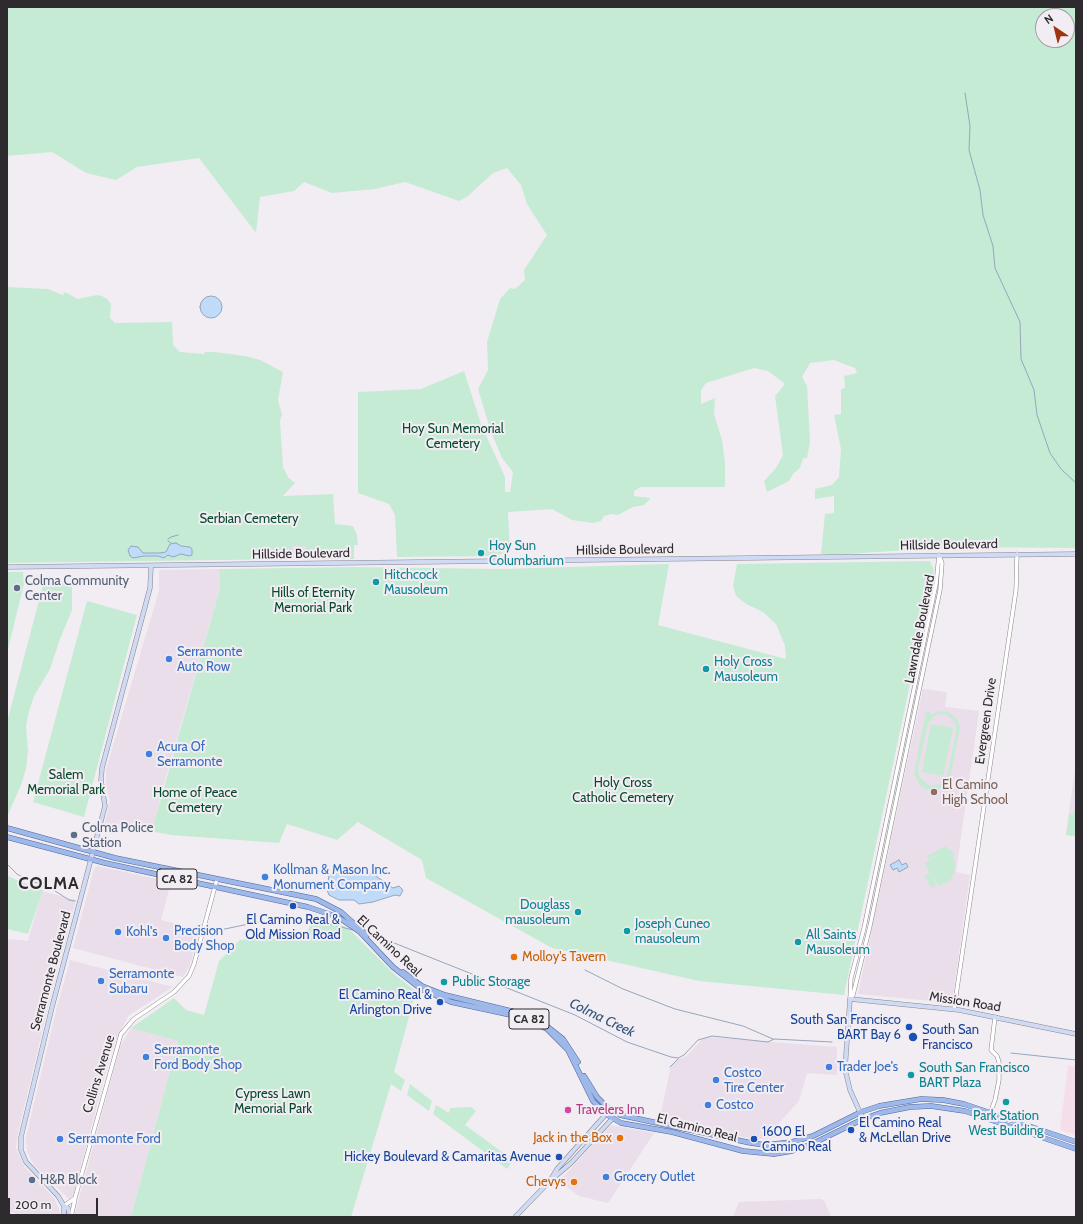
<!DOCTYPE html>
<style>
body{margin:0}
#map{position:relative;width:1083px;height:1224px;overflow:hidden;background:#f2edf2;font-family:Cabin,sans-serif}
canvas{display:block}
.frame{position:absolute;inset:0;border:8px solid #2d2b2d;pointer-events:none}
.north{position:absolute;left:1035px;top:8px;width:40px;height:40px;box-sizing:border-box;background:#f2edf2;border:1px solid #a39fa3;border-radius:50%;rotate:325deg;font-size:11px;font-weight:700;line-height:16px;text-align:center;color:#2d2b2d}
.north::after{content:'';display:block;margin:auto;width:14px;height:18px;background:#9c3510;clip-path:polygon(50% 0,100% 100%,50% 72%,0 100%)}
.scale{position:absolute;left:8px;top:1198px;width:90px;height:18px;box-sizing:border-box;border:2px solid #2d2b2d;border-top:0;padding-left:5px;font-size:12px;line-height:14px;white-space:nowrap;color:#2d2b2d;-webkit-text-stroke:3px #f2edf2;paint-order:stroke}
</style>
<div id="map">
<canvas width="1083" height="1224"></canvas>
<div class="frame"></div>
<div class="north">N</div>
<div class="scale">200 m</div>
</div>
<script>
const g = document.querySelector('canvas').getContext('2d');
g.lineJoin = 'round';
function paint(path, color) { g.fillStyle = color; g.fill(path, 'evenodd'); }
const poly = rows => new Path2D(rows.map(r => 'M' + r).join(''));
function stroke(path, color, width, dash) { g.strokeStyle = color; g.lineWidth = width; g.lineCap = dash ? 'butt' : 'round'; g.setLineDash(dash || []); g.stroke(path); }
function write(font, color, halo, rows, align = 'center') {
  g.font = font + ' Cabin,sans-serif'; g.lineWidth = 4; g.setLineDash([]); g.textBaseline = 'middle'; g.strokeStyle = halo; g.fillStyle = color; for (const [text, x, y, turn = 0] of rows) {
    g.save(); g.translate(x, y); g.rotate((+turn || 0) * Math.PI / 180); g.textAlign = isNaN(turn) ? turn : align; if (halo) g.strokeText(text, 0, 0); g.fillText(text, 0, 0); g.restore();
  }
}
paint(poly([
 [292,546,306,546,306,559,292,559],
 [219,569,220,588,162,791,152,834,104,826,110,801,106,785,106,769,159,591,159,570],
 [923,689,947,692,945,707,979,711,956,872,970,875,952,1003,858,994],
 [1076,762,1076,836,1066,835],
 [97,866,171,882,161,920,199,930,190,965,183,977,73,948,94,869],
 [42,891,76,900,48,1007,17,1137,16,1148,24,1166,54,1198,59,1209,61,1217,24,1217,7,1210,7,939,28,941],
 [70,960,173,987,129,1015,113,1045,73,1196,69,1199,34,1165,27,1152,26,1137,57,1007],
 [131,1028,178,1041,131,1217,74,1217,120,1047],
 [707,1037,837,1047,837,1075,807,1073,799,1101,779,1123,777,1135,780,1137,764,1139,748,1138,660,1117,671,1066,678,1058,683,1058,688,1055,701,1040],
 [611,1125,654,1133,608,1203,579,1196,559,1181],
 [821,1199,825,1202,831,1217,733,1217,739,1202]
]), '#e9dee9');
paint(poly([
 [1068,1066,1076,1066,1076,1135,1060,1130]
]), '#f5dde9');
paint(poly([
 [7,7,1076,7,1076,548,955,547,832,555,821,554,825,514,834,513,834,496,815,499,815,489,832,485,839,477,841,449,834,415,841,414,841,389,845,388,844,376,857,373,855,368,834,360,810,363,802,377,807,386,810,442,807,458,803,458,800,468,793,474,789,481,767,492,764,481,776,468,783,455,775,396,785,384,768,371,754,368,706,383,701,390,701,404,715,398,714,414,722,440,725,463,725,487,641,487,634,491,634,496,651,498,644,505,633,507,618,515,612,514,604,516,601,521,593,523,572,520,552,509,508,512,510,550,504,551,502,554,493,556,397,557,395,515,389,504,358,493,358,392,421,389,464,371,481,424,505,477,505,492,510,492,513,472,502,458,491,432,478,389,488,370,487,342,500,299,510,288,515,289,525,280,524,270,547,235,527,204,521,185,507,168,493,173,468,196,459,201,405,182,375,189,332,193,304,182,294,191,260,197,256,233,199,158,137,167,116,180,86,173,52,152,7,156],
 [1043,16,1067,16,1067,40,1043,40],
 [7,287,48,289,63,295,64,292,69,294,77,299,97,295,102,296,107,299,111,304,110,318,115,323,172,322,173,345,180,352,204,354,205,352,215,352,245,356,260,360,283,372,278,400,282,415,280,421,283,467,288,477,295,483,283,496,333,494,335,524,353,526,357,535,358,545,354,545,354,559,306,559,305,546,292,546,292,559,7,563],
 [930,561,934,571,844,995,699,981,552,948,426,878,422,860,358,822,337,840,287,824,279,843,171,835,155,832,153,827,220,588,219,569,354,567,503,569,669,564,658,625,786,659,785,646,776,624,763,612,746,604,736,596,733,586,737,564],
 [7,572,23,572,24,584,7,653],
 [54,580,72,584,72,610,60,639,50,669,34,696,29,711,26,726,28,751,26,769,21,785,7,817,7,722,43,585,53,585],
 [87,601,137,615,84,817,33,802],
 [926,711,930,712,930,715,939,711,948,712,957,719,960,727,950,778,944,786,936,790,926,789,920,785,914,774],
 [940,714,947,715,952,719,956,725,956,732,947,777,940,784,930,786,920,778,918,768,928,724,933,717],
 [931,724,953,728,943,776,922,772],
 [1076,806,1076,836,1066,835,1069,814,1073,814],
 [946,846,948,850,951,849,954,856,955,867,954,874,950,880,939,886,931,874,936,886,932,888,924,876,930,873,925,864,926,862,942,853,929,859,927,856],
 [7,876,43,890,28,934,7,929],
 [315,914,348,928,395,975,416,991,394,1072,405,1080,401,1091,391,1084,351,1217,131,1217,178,1041,131,1028,174,998,186,1010,204,1015,219,961,240,940,307,932],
 [410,1084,432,1101,429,1111,407,1095],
 [436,1105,449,1113,450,1108,471,1107,476,1111,465,1125,513,1160,507,1169,433,1114]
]), '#c6ebd4');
const water = poly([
 '200 307a11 11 0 1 1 22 0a11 11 0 1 1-22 0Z',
 [176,543,181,546,190,547,192,549,192,555,189,556,181,554,173,557,168,555,164,558,158,556,144,556,133,558,130,556,128,550,131,546,138,547,143,553,160,553,166,552,170,544,176,543],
 [899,860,902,865,906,863,908,867,899,872,897,868,893,870,890,865,899,860],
 [348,871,373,874,393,888,399,886,403,890,400,896,395,895,373,902,359,904,354,900,339,900,329,895,327,890,329,875,348,871]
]);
paint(water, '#c0daf9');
stroke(water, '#94a6bc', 1);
stroke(poly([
 [965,93,970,126,969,150,980,190,983,215,993,246,995,268,1020,322,1021,359,1034,390,1037,415,1050,453,1061,469,1076,483],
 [168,539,171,537,178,535],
 [168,541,171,543],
 [7,864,17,874,26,879,49,887,69,900,75,901],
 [313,920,353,930],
 [208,927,220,930,263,921],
 [369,933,575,1015,627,1042,671,1057,678,1058,684,1055,698,1040,712,1036,768,1042,774,1039,832,1042],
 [585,970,623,989,675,1009,743,1026,773,1039],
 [1011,1053,1076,1060],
 [670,1067,678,1059]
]), '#94a6bc', 1);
const tertiary = poly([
 [850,999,853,995,870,926,940,590,942,563,939,555],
 [850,999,851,978,864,928,936,584,939,555],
 [954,1009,1016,590,1017,554],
 [988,1119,995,1100,999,1080,999,1062,997,1056,991,1050,995,1017],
 [64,1206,75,1198,121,1034,134,1019,174,992,189,976,194,964,217,879],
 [71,1217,75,1199]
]);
const secondary = poly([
 [7,567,1076,554],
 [863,1119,850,1090,845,1069,850,999,959,1010,1076,1034],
 [551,1179,557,1169,607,1113],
 [64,1206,64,1217],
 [7,1215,12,1217],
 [70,1217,68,1208,64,1206,58,1196,26,1162,21,1150,21,1137,52,1007,105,806,101,780,102,768,150,588,151,566],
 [515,1217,551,1180,571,1163,612,1119,612,1110]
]);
const primary = poly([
 [7,828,115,858,316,899,341,912,367,935],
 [7,837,105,863,308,907,338,917,360,932,393,967,421,989,451,1002,525,1018,547,1029,568,1050,593,1101,606,1114,621,1123,672,1132,743,1151,774,1154,792,1151,812,1144,863,1119,880,1113,910,1107,931,1106,965,1111,1076,1149],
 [403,972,422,986,445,995,519,1013,539,1020,563,1039,578,1062],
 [584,1076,597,1097,607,1107,620,1115,751,1143,766,1145,792,1142,813,1136,861,1112,879,1106,921,1099,943,1100,964,1104,1076,1142]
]);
stroke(tertiary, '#8a858a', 4.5);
stroke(secondary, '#8a858a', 5);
stroke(primary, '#4d679d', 5.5);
stroke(tertiary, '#fff', 3.5);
stroke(secondary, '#cfdbf4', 4);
stroke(primary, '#9eb8e9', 4.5);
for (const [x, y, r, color] of [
 [481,553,4,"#0f9aa8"],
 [376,582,4,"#0f9aa8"],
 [17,588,4,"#5c6f8a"],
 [169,659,4,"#3f7fe0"],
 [706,669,4,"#0f9aa8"],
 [149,754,4,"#3f7fe0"],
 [934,792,4,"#8d6e63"],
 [74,835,4,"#5c6f8a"],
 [265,877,4,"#3f7fe0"],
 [293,906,4,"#1a4fb4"],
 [578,912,4,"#0f9aa8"],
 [627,931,4,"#0f9aa8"],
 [118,932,4,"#3f7fe0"],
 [166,938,4,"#3f7fe0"],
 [798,942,4,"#0f9aa8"],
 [514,957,4,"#e8710a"],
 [101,981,4,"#3f7fe0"],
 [444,982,4,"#0f9aa8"],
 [440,1002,4,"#1a4fb4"],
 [909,1027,4,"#1a4fb4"],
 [913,1037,5,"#1a4fb4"],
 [146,1057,4,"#3f7fe0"],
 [829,1067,4,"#3f7fe0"],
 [911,1075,4,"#0f9aa8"],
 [716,1080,4,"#3f7fe0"],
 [1006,1102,4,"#0f9aa8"],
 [708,1105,4,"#3f7fe0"],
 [568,1110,4,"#d1479c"],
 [851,1130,4,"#1a4fb4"],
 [620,1138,4,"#e8710a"],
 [60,1139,4,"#3f7fe0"],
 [754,1139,4,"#1a4fb4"],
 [559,1157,4,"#1a4fb4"],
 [606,1177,4,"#3f7fe0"],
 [32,1180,4,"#5c6f8a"],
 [574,1182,4,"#e8710a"]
]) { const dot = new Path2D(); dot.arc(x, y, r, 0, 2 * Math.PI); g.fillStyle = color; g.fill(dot); stroke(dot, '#f2edf2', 1.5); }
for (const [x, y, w] of [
 [177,879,40],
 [529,1019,40]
]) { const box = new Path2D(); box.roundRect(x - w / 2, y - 10, w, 20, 3); g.fillStyle = '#f2edf2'; g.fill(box); stroke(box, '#2d2b2d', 1); }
write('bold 12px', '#2d2b2d', null, [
 ["CA 82",177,879],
 ["CA 82",529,1019]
]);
write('13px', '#064a2c', '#f2edf2', [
 ["Hoy Sun Memorial",453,429],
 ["Cemetery",453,444],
 ["Serbian Cemetery",249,519],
 ["Hills of Eternity",313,593],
 ["Memorial Park",313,608],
 ["Salem",66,775],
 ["Memorial Park",66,790],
 ["Holy Cross",623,783],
 ["Catholic Cemetery",623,798],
 ["Home of Peace",195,793],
 ["Cemetery",195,808],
 ["Cypress Lawn",273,1094],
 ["Memorial Park",273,1109]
]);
write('13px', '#2d2b2d', '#f2edf2', [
 ["Hillside Boulevard",949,545,-1],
 ["Hillside Boulevard",625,550,-1],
 ["Hillside Boulevard",301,554,-1],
 ["Lawndale Boulevard",920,629,-79],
 ["Evergreen Drive",986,721,-82],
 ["El Camino Real",389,946,43],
 ["Serramonte Boulevard",51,971,-75],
 ["Mission Road",965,1002,9],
 ["Collins Avenue",99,1074,-73],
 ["El Camino Real",697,1128,14]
]);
write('13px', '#0d838f', '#f2edf2', [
 ["Hoy Sun",489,546],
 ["Columbarium",489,561],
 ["Hitchcock",384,575],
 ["Mausoleum",384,590],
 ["Holy Cross",714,662],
 ["Mausoleum",714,677],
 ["Douglass",570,905,"right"],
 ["mausoleum",570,920,"right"],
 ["Joseph Cuneo",635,924],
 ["mausoleum",635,939],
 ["All Saints",806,935],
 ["Mausoleum",806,950],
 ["Public Storage",452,982],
 ["South San Francisco",919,1068],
 ["BART Plaza",919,1083],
 ["Park Station",1006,1116,"center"],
 ["West Building",1006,1131,"center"]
], 'left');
write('13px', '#4e5e75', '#f2edf2', [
 ["Colma Community",25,581],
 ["Center",25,596],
 ["Colma Police",82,828],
 ["Station",82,843],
 ["H&R Block",40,1180]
], 'left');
write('13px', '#366cbe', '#f2edf2', [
 ["Serramonte",177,652],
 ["Auto Row",177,667],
 ["Acura Of",157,747],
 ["Serramonte",157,762],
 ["Kollman & Mason Inc.",273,870],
 ["Monument Company",273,885],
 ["Precision",174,931],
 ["Body Shop",174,946],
 ["Kohl's",126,932],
 ["Serramonte",109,974],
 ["Subaru",109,989],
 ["Serramonte",154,1050],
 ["Ford Body Shop",154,1065],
 ["Trader Joe's",837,1067],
 ["Costco",724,1073],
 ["Tire Center",724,1088],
 ["Costco",716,1105],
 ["Serramonte Ford",68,1139],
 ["Grocery Outlet",614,1177]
], 'left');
write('13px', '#785e54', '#f2edf2', [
 ["El Camino",942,785],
 ["High School",942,800]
], 'left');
write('13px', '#164399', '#f2edf2', [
 ["El Camino Real &",293,920,"center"],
 ["Old Mission Road",293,935,"center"],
 ["El Camino Real &",432,995],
 ["Arlington Drive",432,1010],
 ["South San Francisco",901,1020],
 ["BART Bay 6",901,1035],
 ["South San",922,1030,"left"],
 ["Francisco",922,1045,"left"],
 ["El Camino Real",859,1123,"left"],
 ["& McLellan Drive",859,1138,"left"],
 ["1600 El",762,1132,"left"],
 ["Camino Real",762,1147,"left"],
 ["Hickey Boulevard & Camaritas Avenue",551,1157]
], 'right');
write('13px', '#c56008', '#f2edf2', [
 ["Molloy's Tavern",522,957,"left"],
 ["Jack in the Box",612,1138],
 ["Chevys",566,1182]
], 'right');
write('13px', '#b23c85', '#f2edf2', [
 ["Travelers Inn",576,1110]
], 'left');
write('italic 14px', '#2e517b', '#f2edf2', [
 ["Colma Creek",602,1018,26]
]);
g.letterSpacing = '1px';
write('bold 17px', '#2d2b2d', '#f2edf2', [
 ["COLMA",49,884]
]);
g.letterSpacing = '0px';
</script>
